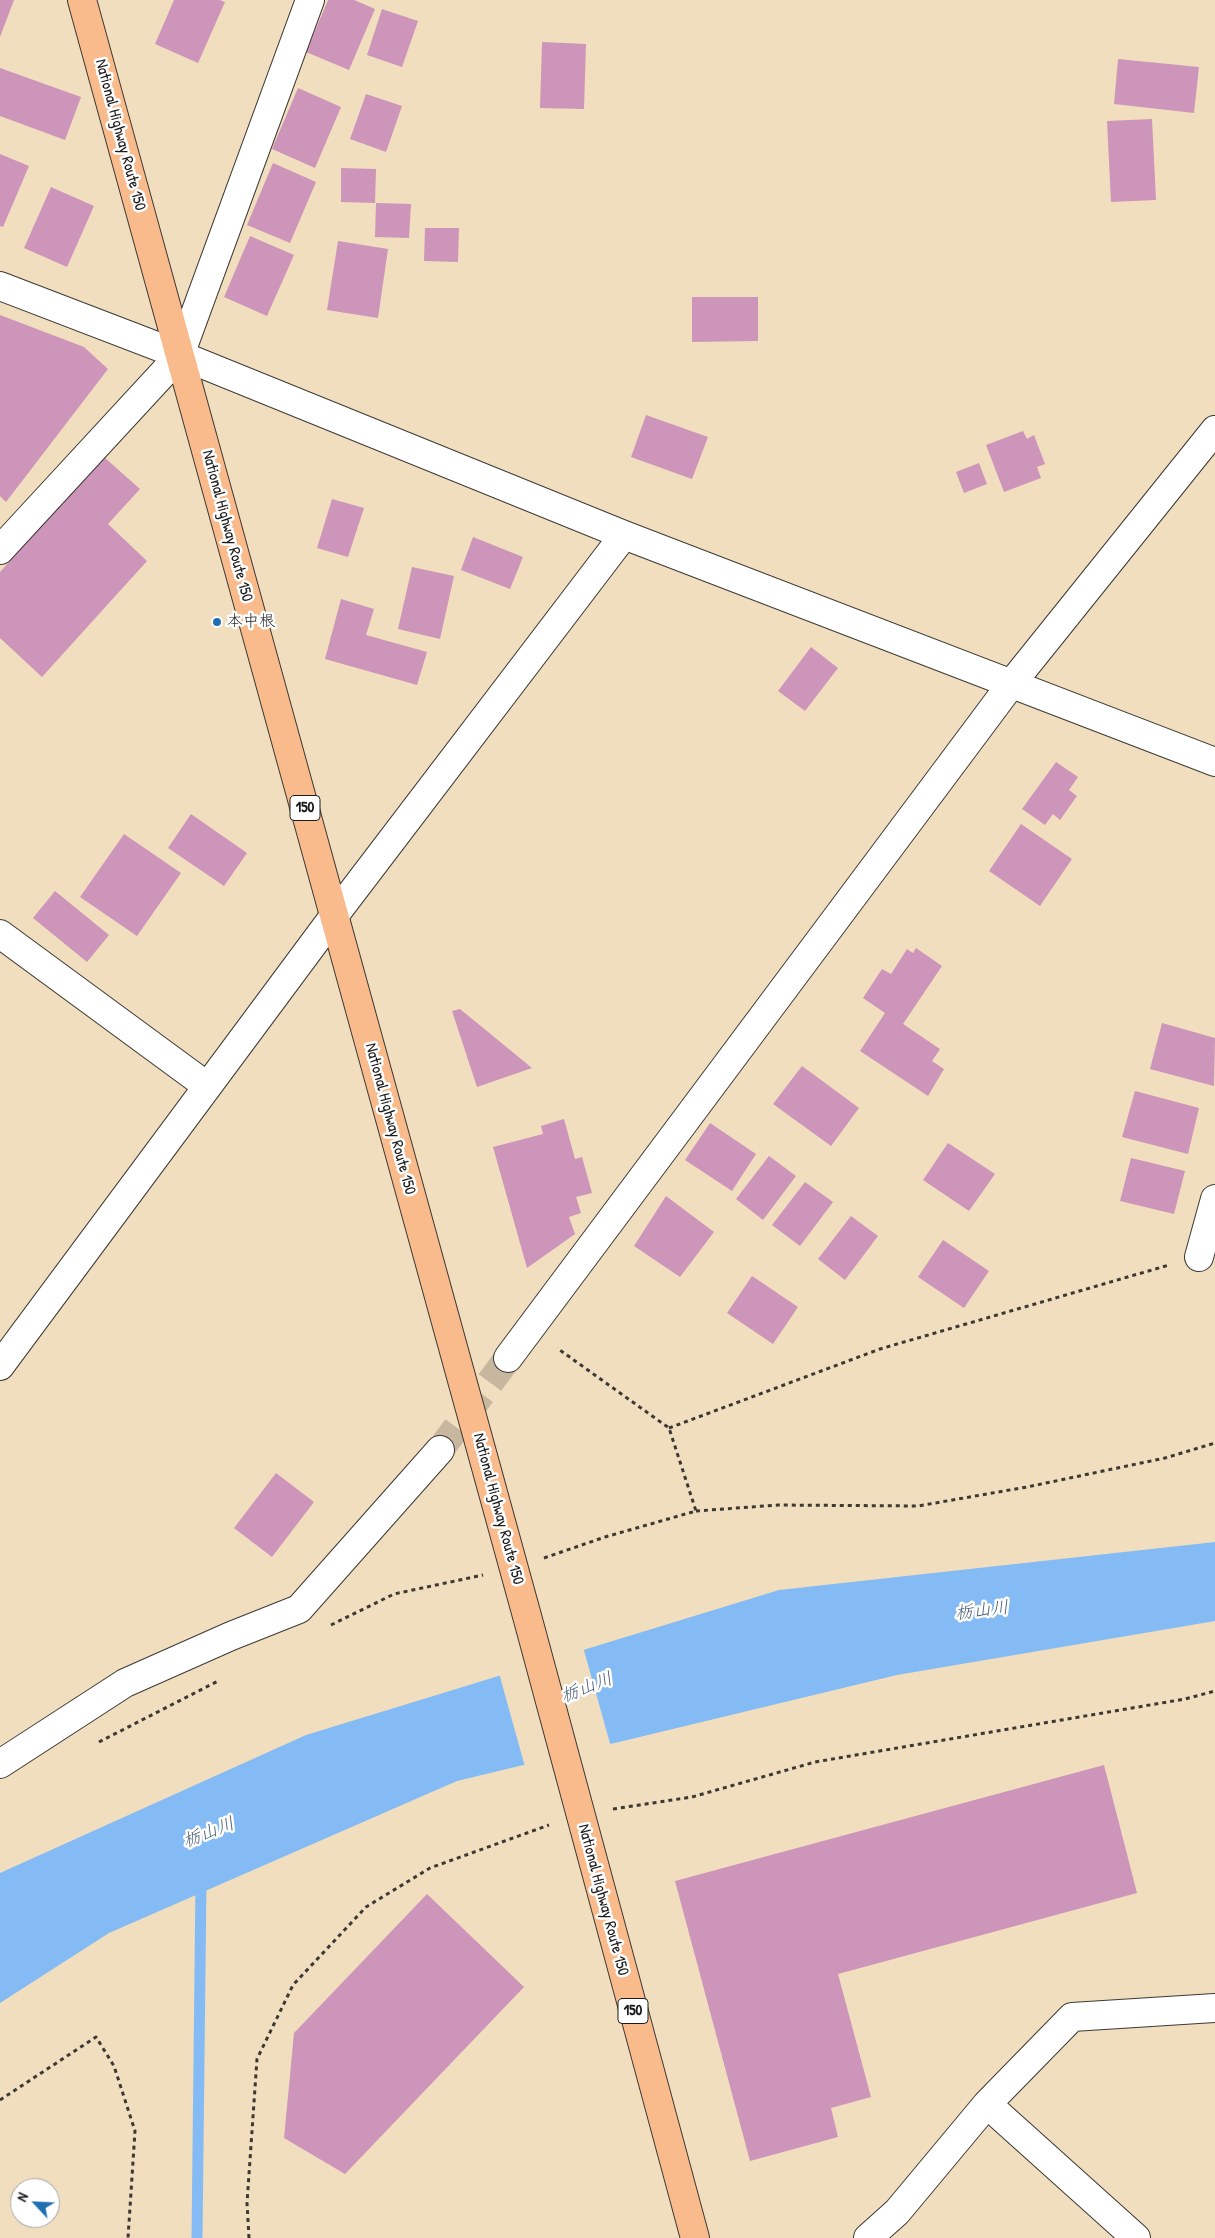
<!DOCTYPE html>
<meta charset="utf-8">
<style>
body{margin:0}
#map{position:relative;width:1215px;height:2238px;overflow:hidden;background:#f1debf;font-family:"Patrick Hand",sans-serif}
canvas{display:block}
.north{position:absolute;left:10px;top:2178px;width:50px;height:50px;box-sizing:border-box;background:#fff;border:1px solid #a4a4a4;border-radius:50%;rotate:295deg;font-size:14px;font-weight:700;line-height:20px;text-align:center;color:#1c1c1c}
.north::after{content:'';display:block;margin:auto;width:18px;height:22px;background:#1f6fb2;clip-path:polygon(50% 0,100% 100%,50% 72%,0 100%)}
</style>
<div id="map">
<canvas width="1215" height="2238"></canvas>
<div class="north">N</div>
</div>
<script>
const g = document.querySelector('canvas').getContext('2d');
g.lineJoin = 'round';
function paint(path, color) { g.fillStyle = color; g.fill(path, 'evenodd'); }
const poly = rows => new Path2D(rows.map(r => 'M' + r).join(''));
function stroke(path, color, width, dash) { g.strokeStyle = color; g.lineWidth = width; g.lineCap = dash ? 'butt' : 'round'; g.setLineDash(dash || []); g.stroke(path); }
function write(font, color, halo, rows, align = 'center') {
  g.font = font + ' "Patrick Hand","Klee One",sans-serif'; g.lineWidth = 5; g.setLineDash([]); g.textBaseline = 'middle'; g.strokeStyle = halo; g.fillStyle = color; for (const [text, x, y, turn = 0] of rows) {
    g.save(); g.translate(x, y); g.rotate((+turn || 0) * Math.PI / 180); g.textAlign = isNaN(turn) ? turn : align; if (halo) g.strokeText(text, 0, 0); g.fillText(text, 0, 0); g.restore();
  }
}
paint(poly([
 [1215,1542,1215,1621,897,1675,457,1781,109,1933,0,2003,0,1873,306,1735,779,1590]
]), '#85bbf4');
paint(poly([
 [583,1647,611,1747,525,1767,499,1673]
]), '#f1debf');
stroke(poly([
 [197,2238,201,1880]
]), '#85bbf4', 11);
paint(poly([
 [0,0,14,0,0,37],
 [174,0,220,0,225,2,198,63,155,44],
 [328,0,354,0,375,9,349,70,306,52],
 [382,9,418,21,402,67,367,55],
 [542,42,586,44,584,109,540,108],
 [1118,59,1199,67,1194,113,1114,104],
 [0,68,81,97,65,140,0,116],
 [298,88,341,107,315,168,272,149],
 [366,94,402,106,386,152,350,139],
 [1152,119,1156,200,1111,202,1107,121],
 [0,154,29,166,3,227,0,226],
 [273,163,316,182,290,243,247,225],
 [341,168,376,169,375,203,341,202],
 [51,187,94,206,67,267,24,248],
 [376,203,411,204,409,238,375,237],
 [425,228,459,228,458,262,424,261],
 [250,236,294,255,267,316,224,297],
 [338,241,388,249,378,318,327,310],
 [692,297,758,297,758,341,692,342],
 [0,315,84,347,108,369,6,502,0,496],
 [646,415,708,437,692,479,631,457],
 [1023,431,1027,439,1034,435,1045,464,1037,467,1041,478,1004,492,986,445],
 [104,457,140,489,108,524,147,561,42,677,0,638,0,572],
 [979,463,987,484,964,493,956,472],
 [332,499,364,508,348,557,317,548],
 [473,537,523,557,510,589,461,570],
 [412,567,454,576,440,639,398,629],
 [341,599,374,609,366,635,427,652,417,685,325,659],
 [811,647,838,668,805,711,778,691],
 [1056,762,1078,777,1069,790,1077,796,1060,820,1053,814,1045,825,1022,809],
 [191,814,247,853,224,886,168,848],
 [1021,824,1072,859,1040,906,989,871],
 [124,834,181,873,137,936,80,897],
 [55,891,109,935,87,962,33,918],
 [916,948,942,966,903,1024,940,1049,932,1061,944,1069,928,1096,860,1051,885,1013,863,998,882,969,891,974,907,949,913,953],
 [460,1009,532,1068,477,1087,452,1011],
 [1162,1023,1215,1038,1214,1086,1150,1069],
 [802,1066,859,1108,831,1146,773,1104],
 [1135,1091,1199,1108,1188,1154,1122,1137],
 [564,1119,575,1159,582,1157,592,1193,576,1197,581,1213,569,1217,575,1234,527,1268,493,1147,543,1134,541,1126],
 [710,1123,756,1154,732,1191,685,1160],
 [948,1143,995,1174,969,1211,923,1180],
 [769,1156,796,1176,763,1220,736,1199],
 [1131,1158,1185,1171,1174,1214,1120,1201],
 [805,1182,833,1202,800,1246,772,1225],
 [666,1196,714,1232,680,1277,634,1246],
 [851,1216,878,1236,845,1280,818,1259],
 [943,1240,989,1271,964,1308,918,1277],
 [752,1276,798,1307,773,1344,727,1313],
 [276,1473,314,1502,272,1557,234,1528],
 [1104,1765,1137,1893,838,1974,871,2097,831,2108,838,2137,750,2161,675,1881],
 [427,1894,524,1987,345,2174,284,2138,294,2033]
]), '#cd95b9');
stroke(poly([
 [440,1450,508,1358]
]), '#c6b79e', 28, [28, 14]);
const minor = poly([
 [0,286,180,355,624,535,1215,762],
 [0,550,180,355,310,0],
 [0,934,207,1086],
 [1199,1257,1215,1199],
 [508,1358,1012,683,1215,430],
 [0,1366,334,916,624,535],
 [0,1764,125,1683,231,1636,299,1609,440,1450],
 [987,2104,1136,2238],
 [868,2238,897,2212,987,2104,1072,2017,1215,2008]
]);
const highway = poly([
 [82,0,527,1616,695,2238]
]);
stroke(minor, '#3c3934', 30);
stroke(highway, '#3c3934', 30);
stroke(poly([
 [669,1428,880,1349,1169,1265],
 [696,1511,778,1505,918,1506,1027,1487,1165,1458,1215,1443],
 [544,1558,605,1537,696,1511,669,1428,557,1348],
 [331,1625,394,1594,483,1575],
 [99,1742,220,1680],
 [613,1809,692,1797,815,1762,1185,1699,1215,1691],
 [0,2100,96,2037,114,2066,135,2131,128,2238],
 [249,2238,247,2203,257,2059,293,1985,366,1907,430,1868,549,1825]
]), '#3c3934', 3, [4, 4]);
stroke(minor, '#fff', 28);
stroke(highway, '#fabb8c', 28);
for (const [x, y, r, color] of [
 [217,622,5,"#1f6fb2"]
]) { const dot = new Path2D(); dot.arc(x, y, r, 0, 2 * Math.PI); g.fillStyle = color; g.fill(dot); stroke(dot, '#fff', 2); }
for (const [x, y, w] of [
 [305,808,30],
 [633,2011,30]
]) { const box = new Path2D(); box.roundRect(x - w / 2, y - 12.5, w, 25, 4); g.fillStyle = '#fff'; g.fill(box); stroke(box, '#1c1c1c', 1); }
write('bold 15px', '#1c1c1c', null, [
 ["150",305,808],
 ["150",633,2011]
]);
write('16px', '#1c1c1c', '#fff', [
 ["National Highway Route 150",120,135,75],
 ["National Highway Route 150",227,526,75],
 ["National Highway Route 150",390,1119,75],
 ["National Highway Route 150",498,1509,75],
 ["National Highway Route 150",603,1900,75]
]);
write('16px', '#1c1c1c', '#fff', [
 ["本中根",227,622]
], 'left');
write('italic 18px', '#465c72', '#fff', [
 ["栃山川",982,1611,-7],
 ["栃山川",587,1688,-21],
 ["栃山川",209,1833,-21]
]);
</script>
